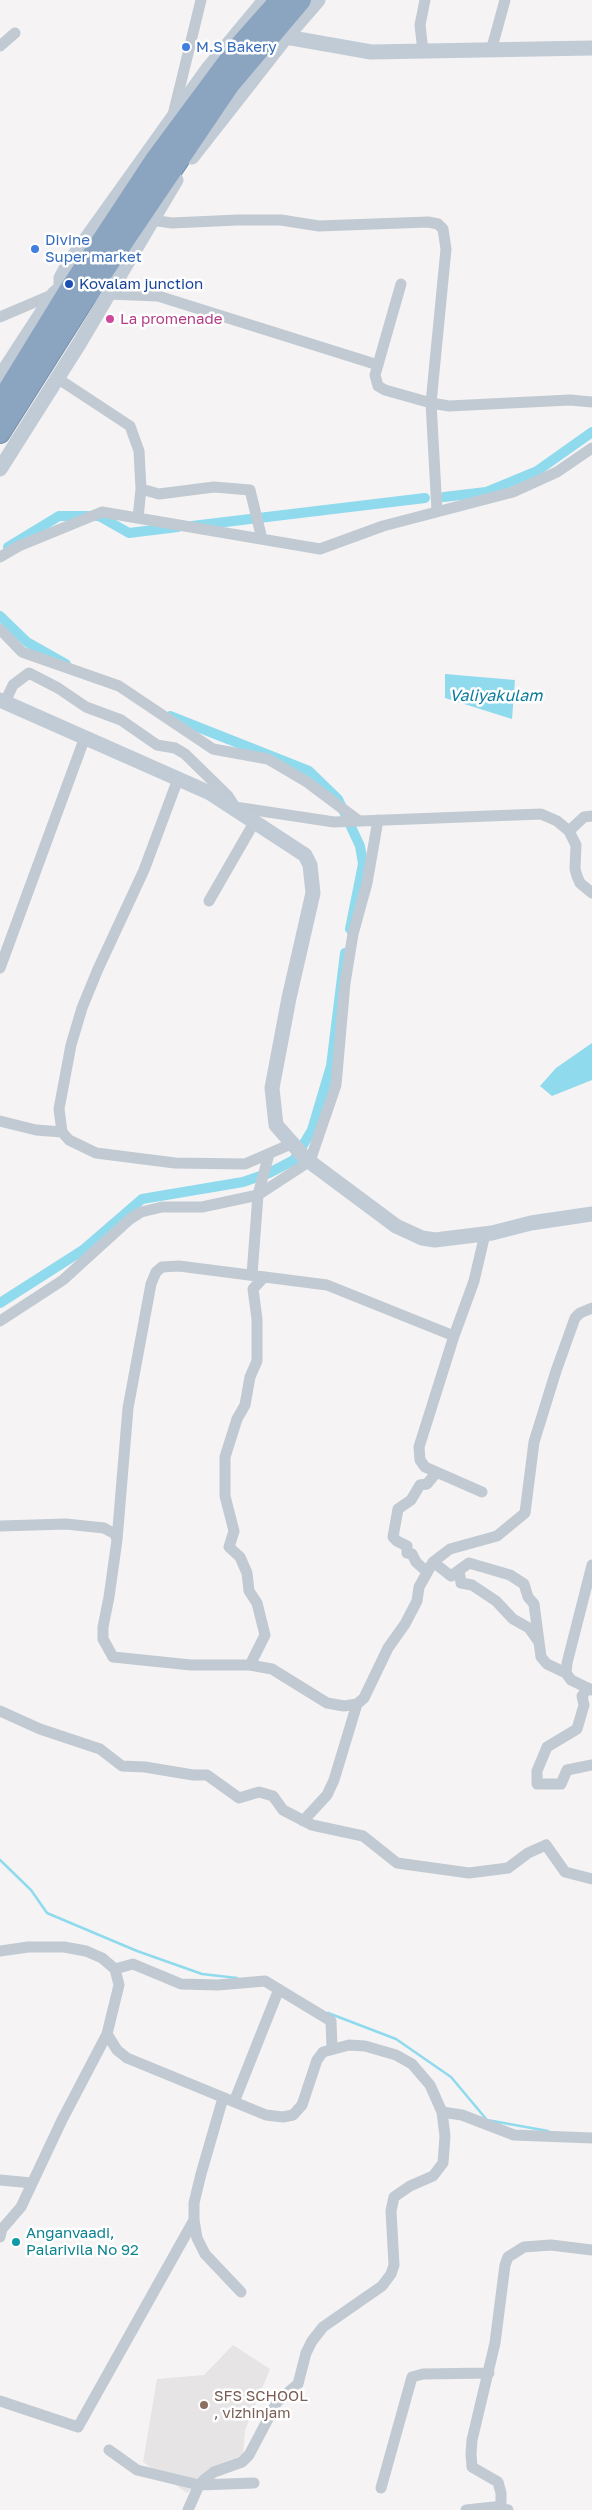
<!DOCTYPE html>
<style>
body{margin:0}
canvas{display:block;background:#f5f3f3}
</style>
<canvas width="592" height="2510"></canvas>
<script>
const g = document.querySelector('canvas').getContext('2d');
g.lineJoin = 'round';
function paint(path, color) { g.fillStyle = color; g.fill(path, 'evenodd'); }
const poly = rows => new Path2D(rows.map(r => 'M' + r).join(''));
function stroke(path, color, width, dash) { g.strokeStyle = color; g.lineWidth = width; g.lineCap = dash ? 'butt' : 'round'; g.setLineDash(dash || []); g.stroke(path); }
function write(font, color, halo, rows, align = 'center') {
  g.font = font + ' "Golos Text",sans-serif'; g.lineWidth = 5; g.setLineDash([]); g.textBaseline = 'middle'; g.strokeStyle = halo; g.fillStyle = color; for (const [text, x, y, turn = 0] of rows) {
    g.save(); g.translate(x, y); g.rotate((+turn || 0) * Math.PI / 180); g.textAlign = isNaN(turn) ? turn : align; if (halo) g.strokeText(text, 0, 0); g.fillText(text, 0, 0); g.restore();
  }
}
paint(poly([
 [233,2345,270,2369,245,2430,243,2455,222,2463,187,2493,143,2462,157,2379,204,2375]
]), '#e6e4e5');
paint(poly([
 [445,674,515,680,512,719,445,698],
 [592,1043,592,1080,552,1096,540,1086,556,1068]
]), '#90daee');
stroke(poly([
 [0,1860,31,1890,47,1913,137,1951,202,1974,237,1978],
 [328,2013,396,2039,451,2077,487,2120,548,2131]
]), '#90daee', 2.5);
stroke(poly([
 [444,497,486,492,537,471,592,432],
 [192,526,425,498],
 [8,547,59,516,99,516,129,533,178,527],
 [0,616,27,642,66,664],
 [170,716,309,771,338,799,360,846,363,864,350,929],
 [0,1303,83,1250,142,1199,243,1182,269,1173,294,1160,312,1130,331,1066,345,953]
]), '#90daee', 10);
const highway = poly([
 [0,403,68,292,155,160,241,44,280,0],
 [0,433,82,303,230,84,301,0]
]);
stroke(highway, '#7690ad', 22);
stroke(poly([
 [0,46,15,33],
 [423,51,420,25,425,0],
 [491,51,505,0],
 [173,115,201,0],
 [151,220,172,223,237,220,281,220,319,226,428,222,438,224,443,229,446,249,431,403,437,511],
 [401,284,375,375,378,386,385,390,431,403,449,406,570,400,592,402],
 [108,294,158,296,378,365],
 [0,317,54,294],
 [57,378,130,426,139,451,141,489],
 [138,518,141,489,159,494,214,487,250,490,262,539],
 [0,557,19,546,102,512,320,549,383,526,513,492,557,472,592,448],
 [0,629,22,652,119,686,213,749,268,759,307,782,359,821],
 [5,702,13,685,29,673,58,688,86,707,121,720,157,745,175,748,185,754,228,796,235,807,334,822,541,814,557,821,569,831,576,845,575,869,577,876,580,883,592,893],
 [178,779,144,870,98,969,82,1008,71,1045,59,1109,62,1132,69,1140,96,1153,175,1163,245,1164,291,1144],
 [569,831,584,817,592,816],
 [209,901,255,821],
 [0,968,85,737],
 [0,1121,36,1130,62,1132],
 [252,1275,258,1195,269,1154],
 [0,1321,63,1280,130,1219,141,1212,162,1207,202,1207,258,1195,310,1161,336,1085,345,983,353,934,367,883,378,820],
 [482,1492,425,1467,420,1460,419,1447,454,1336,474,1281,485,1234],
 [0,1526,66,1524,104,1528,115,1534,117,1540,109,1597,103,1627,103,1639,113,1657,191,1665,250,1665,272,1669,327,1703,344,1706,357,1704,364,1698,388,1648,405,1624,417,1601,419,1587,433,1562,450,1549,497,1536,525,1513,534,1442,556,1371,575,1318,580,1313,592,1308],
 [117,1540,128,1408,151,1284,156,1272,162,1267,179,1266,327,1285,454,1336],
 [433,1562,451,1576,469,1563,510,1575,524,1584,528,1597,534,1604,541,1657,547,1664,566,1673],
 [592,1565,567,1663,566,1673,571,1680,592,1690],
 [459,1571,461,1583,472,1585,496,1601,513,1619,529,1628,539,1642],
 [427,1572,416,1562,412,1554,407,1553,407,1546,397,1541,393,1537,398,1509,411,1500,420,1485,427,1484,436,1473],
 [250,1665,265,1635,257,1603,249,1591,247,1573,240,1557,229,1547,234,1531,225,1496,225,1457,237,1419,245,1405,250,1377,257,1361,257,1319,253,1289,264,1277],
 [588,1688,582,1696,584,1705,577,1729,547,1747,537,1771,537,1784,561,1784,567,1770,592,1765],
 [0,1711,40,1729,100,1749,122,1766,145,1767,193,1775,207,1775,239,1798,259,1792,273,1796,283,1810,312,1825,363,1836,397,1863,469,1873,508,1868,528,1853,546,1845,565,1872,592,1879],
 [303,1821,327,1795,334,1780,357,1704],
 [0,1951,28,1947,64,1947,86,1951,102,1958,115,1969,119,1985,107,2034,62,2120,21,2207,2,2229,0,2237],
 [115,1969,133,1964,181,1984,218,1985,265,1981,331,2021,332,2048],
 [107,2034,117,2050,127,2058,266,2115,283,2117,293,2115,302,2105,317,2060,323,2052,349,2045,365,2046,396,2055,412,2064,430,2085,442,2112,445,2136,443,2163,433,2176,410,2186,394,2197,391,2211,394,2265,391,2274,382,2286,323,2327,312,2341,306,2353,298,2384,277,2402,249,2455,242,2462,214,2472,205,2479,199,2485,188,2510],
 [223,2098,201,2174,194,2203,194,2220,197,2238,205,2254,241,2292],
 [234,2102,279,1989],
 [442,2112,462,2115,514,2135,592,2138],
 [0,2180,32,2183],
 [0,2401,78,2427,194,2220],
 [109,2450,137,2470,199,2485,254,2483],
 [381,2488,412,2377,423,2374,489,2373],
 [501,2508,501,2493,498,2482,472,2467,471,2454,472,2440,495,2343,505,2265,508,2257,524,2247,551,2245,592,2250],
 [466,2510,494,2507,508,2510]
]), '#c1cad2', 11);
stroke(poly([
 [286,37,318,0],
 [192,157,286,37,371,52,592,48],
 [61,288,61,278,69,263,207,70,265,0],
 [0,377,54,294,61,288,69,293],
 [0,469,79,344,176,180],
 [0,700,210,793,305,855,310,865,313,893,289,998,272,1088,276,1125,306,1159,396,1226,422,1238,435,1240,492,1233,531,1223,592,1214]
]), '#c1cbd6', 15);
stroke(highway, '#8ba5c1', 20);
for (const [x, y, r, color] of [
 [186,47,5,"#3f7fe0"],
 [35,249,5,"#3f7fe0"],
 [69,284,5,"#1a4fb4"],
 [110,319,5,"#d1479c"],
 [16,2242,5,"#0f9aa8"],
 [204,2405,5,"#8d6e63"]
]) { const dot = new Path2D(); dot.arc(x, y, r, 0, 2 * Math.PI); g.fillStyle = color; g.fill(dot); stroke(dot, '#fff', 2); }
write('15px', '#366cbe', '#fff', [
 ["M.S Bakery",196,47],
 ["Divine",45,240],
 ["Super market",45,257]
], 'left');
write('15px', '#164399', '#fff', [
 ["Kovalam junction",79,284]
], 'left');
write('15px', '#b23c85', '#fff', [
 ["La promenade",120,319]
], 'left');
write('15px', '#0d838f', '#fff', [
 ["Anganvaadi,",26,2233],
 ["Palarivila No 92",26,2250]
], 'left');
write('15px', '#785e54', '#fff', [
 ["SFS SCHOOL",214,2396],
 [", vizhinjam",214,2413]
], 'left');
write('italic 16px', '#0c7c9b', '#fff', [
 ["Valiyakulam",496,696]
]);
</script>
